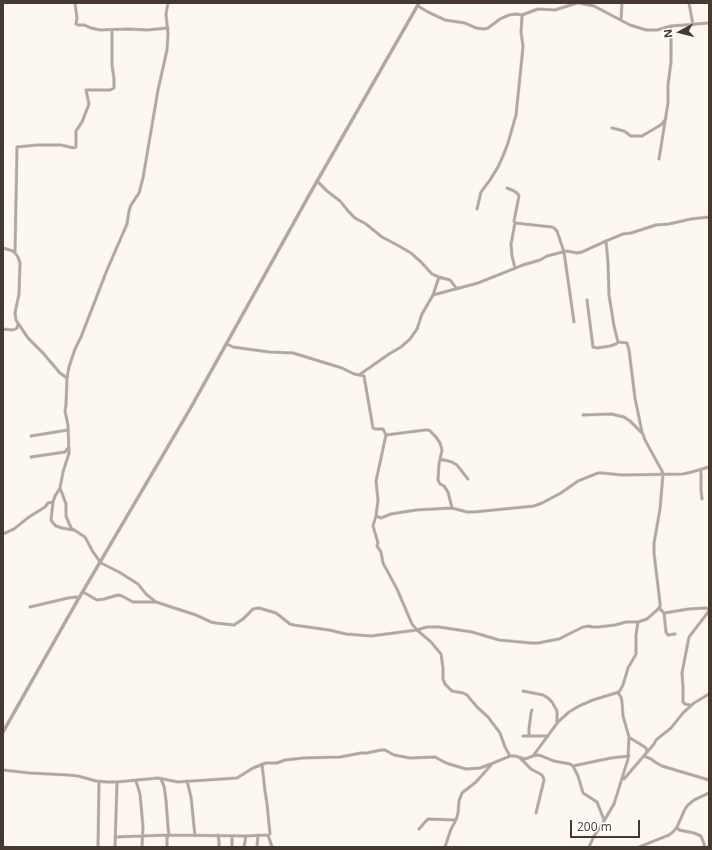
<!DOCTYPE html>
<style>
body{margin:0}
#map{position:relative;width:712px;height:850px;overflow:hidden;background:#fdf7f2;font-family:"Open Sans",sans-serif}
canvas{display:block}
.frame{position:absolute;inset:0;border:4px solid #453930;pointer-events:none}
.north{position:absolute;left:660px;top:12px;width:40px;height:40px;-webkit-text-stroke:3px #fff;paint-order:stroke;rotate:263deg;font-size:11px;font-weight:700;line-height:16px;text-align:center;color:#453930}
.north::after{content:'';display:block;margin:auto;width:14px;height:18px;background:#453930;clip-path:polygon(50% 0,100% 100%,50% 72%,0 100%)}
.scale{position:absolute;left:570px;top:820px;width:70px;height:18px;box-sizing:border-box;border:2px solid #453930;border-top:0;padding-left:5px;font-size:12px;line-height:14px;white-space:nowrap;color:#453930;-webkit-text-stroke:3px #fff;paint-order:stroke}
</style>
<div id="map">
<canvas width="712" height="850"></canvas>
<div class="frame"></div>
<div class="north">N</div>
<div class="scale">200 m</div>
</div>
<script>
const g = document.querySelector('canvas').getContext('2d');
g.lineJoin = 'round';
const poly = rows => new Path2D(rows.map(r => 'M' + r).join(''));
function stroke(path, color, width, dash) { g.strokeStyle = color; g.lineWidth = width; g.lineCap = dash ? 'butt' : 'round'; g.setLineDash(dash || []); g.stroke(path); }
const minor = poly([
 [75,3,77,18,76,24,78,25,84,25,91,28,100,30,128,29,147,30,168,28],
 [168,3,166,14,168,34,167,50,158,90,143,178,139,193,131,205,129,211,127,224,107,270,81,337,75,349,69,367,67,378,66,405,65,411,68,425,69,453,63,472,60,488,66,504,66,516,71,528,85,537,93,552,101,563,119,572,138,584,146,594,156,602,196,615,211,622,216,623,234,625,243,619,253,609,259,608,276,613,290,624,294,625,329,630,346,634,371,636,417,630,427,627,439,627,472,632,499,640,531,643,538,643,559,639,583,627,589,626,592,627,598,627,615,625,626,622,638,622],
 [579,3,594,6,630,25,646,30,657,30,671,26,709,23],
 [689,3,693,25],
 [418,6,428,12,445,20,465,23,476,28,484,29,488,28,500,19,509,15,516,14,522,15,538,9,555,10,577,3],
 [621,19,622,3],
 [612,128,624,131,631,136,642,136,654,129,662,124,664,121],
 [659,159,668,103,668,85,671,62,671,26],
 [317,181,327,191,340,201,349,212,355,218,366,224,382,237,399,246,411,253,421,262,432,274,439,277,450,280,457,289],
 [507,188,514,191,518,194,519,196,514,221,515,223,552,227,554,228,557,231,564,252,574,322],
 [477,209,481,192,490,180,498,167,503,156,508,143,516,115,522,57,523,46,521,32,522,17,522,15],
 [515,223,511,244,512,256,515,268],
 [606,241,608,262,609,295,614,326,618,342,627,343,629,350,635,398,642,432],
 [3,248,13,251,15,253,18,257,20,263,19,294,15,313,16,320,28,338,43,353,60,373,67,378],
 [15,253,17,147,37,145,61,145,74,148,76,147,76,131,82,122,89,104,86,90,110,90,114,88,114,79,112,65,112,30],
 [433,295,478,283,523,265,540,260,547,256,567,251,577,253,582,252,606,241,623,234,631,233,656,225,669,224,691,219,709,217],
 [587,300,593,347,597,348,610,346,616,344,618,342],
 [3,329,13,330,17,328,18,324],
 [227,344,233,347,269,352,293,353,342,368,354,374,364,376,373,428,375,429,383,429,386,435,376,481,378,500,376,516,373,526,378,543,377,546,381,552,383,563,397,589,412,624,417,630,431,642,441,654,443,668,443,679,445,684,452,691,463,693,467,695,477,707,488,717,500,733,505,747,510,756],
 [359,375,389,354,401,347,410,339,417,329,422,314,433,295,439,277],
 [386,435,425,430,429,430,436,437,440,443,442,450,440,459,439,464,438,480,440,484,444,486,448,492,452,508],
 [31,436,68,430],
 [31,457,65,452,68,448],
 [440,459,452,462,457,465,468,479],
 [701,469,701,490,702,499],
 [60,488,55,496,53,502,51,520,53,523,56,526,62,528,73,530],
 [376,516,381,518,391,514,416,510,452,508,467,512,474,512,534,506,542,503,561,493,578,481,598,473,602,473,622,475,683,474,692,472,709,467],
 [3,534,14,529,29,517,45,507,48,503,53,502],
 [83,592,97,600,104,599,118,595,122,596,133,602,155,602],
 [30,607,68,598,76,597,79,598],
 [659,608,664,613,689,609,706,608,709,610],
 [664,613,666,632,668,635,675,634],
 [523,691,543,695,548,698,552,702,557,711,557,723],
 [690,705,685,704,683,702,683,687,682,673,689,637,709,611],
 [523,736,548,736],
 [529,736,529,729,531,713,532,710],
 [630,738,640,744,646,748,647,751],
 [533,756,539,755,554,761,570,764,573,766,578,776,583,793,597,802,604,820],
 [644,756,651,759,655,762,662,766,709,780],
 [520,758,531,769,542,775,543,777,544,780,536,813],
 [262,764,265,791,267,804,270,834,268,835,272,847],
 [573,766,611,758,629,756],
 [3,770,30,773,68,775,78,776,96,781,107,782,117,782,158,778,178,782,237,778,253,768,266,763,277,763,285,760,303,758,340,757,351,755,361,753,367,753,381,750,385,750,394,755,410,758,435,757,446,763,466,769,480,768,491,764,510,756,515,756,525,759,533,756,558,722,569,712,579,706,593,700,619,692,623,685,628,668,636,654,636,635,638,622,647,619,657,610,660,607,660,603,654,553,654,543,660,509,663,475,662,471,645,440,643,434,630,421,624,417,611,414,583,415],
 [161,779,164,786,166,800,168,827,169,835,167,838,167,847],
 [624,779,654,744,656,740,671,728,683,713,694,703,709,694],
 [136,781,140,794,143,827,142,847],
 [187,781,191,797,195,836],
 [677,827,679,830,694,833,701,836,705,847],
 [419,829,426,821,428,819,456,820],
 [218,835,219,842,219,847],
 [232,836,232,847],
 [115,837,169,835,245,836,268,835],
 [98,847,99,782],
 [115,847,117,782],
 [244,847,246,836],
 [257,847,258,835],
 [445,847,451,829,456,820,458,813,459,801,462,793,476,782,491,765],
 [589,847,594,836,601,826,614,804,628,759,629,737,623,716,622,702,621,697,618,693],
 [639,847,669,835,674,831,677,827,685,809,688,805,694,800,709,793]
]);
const tertiary = poly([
 [3,732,76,603,190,409,312,190,419,3]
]);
stroke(minor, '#d8d1cb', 3.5);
stroke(tertiary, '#d8d1cb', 4);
stroke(minor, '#b3a69c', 2.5);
stroke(tertiary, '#b3a69c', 3);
</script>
